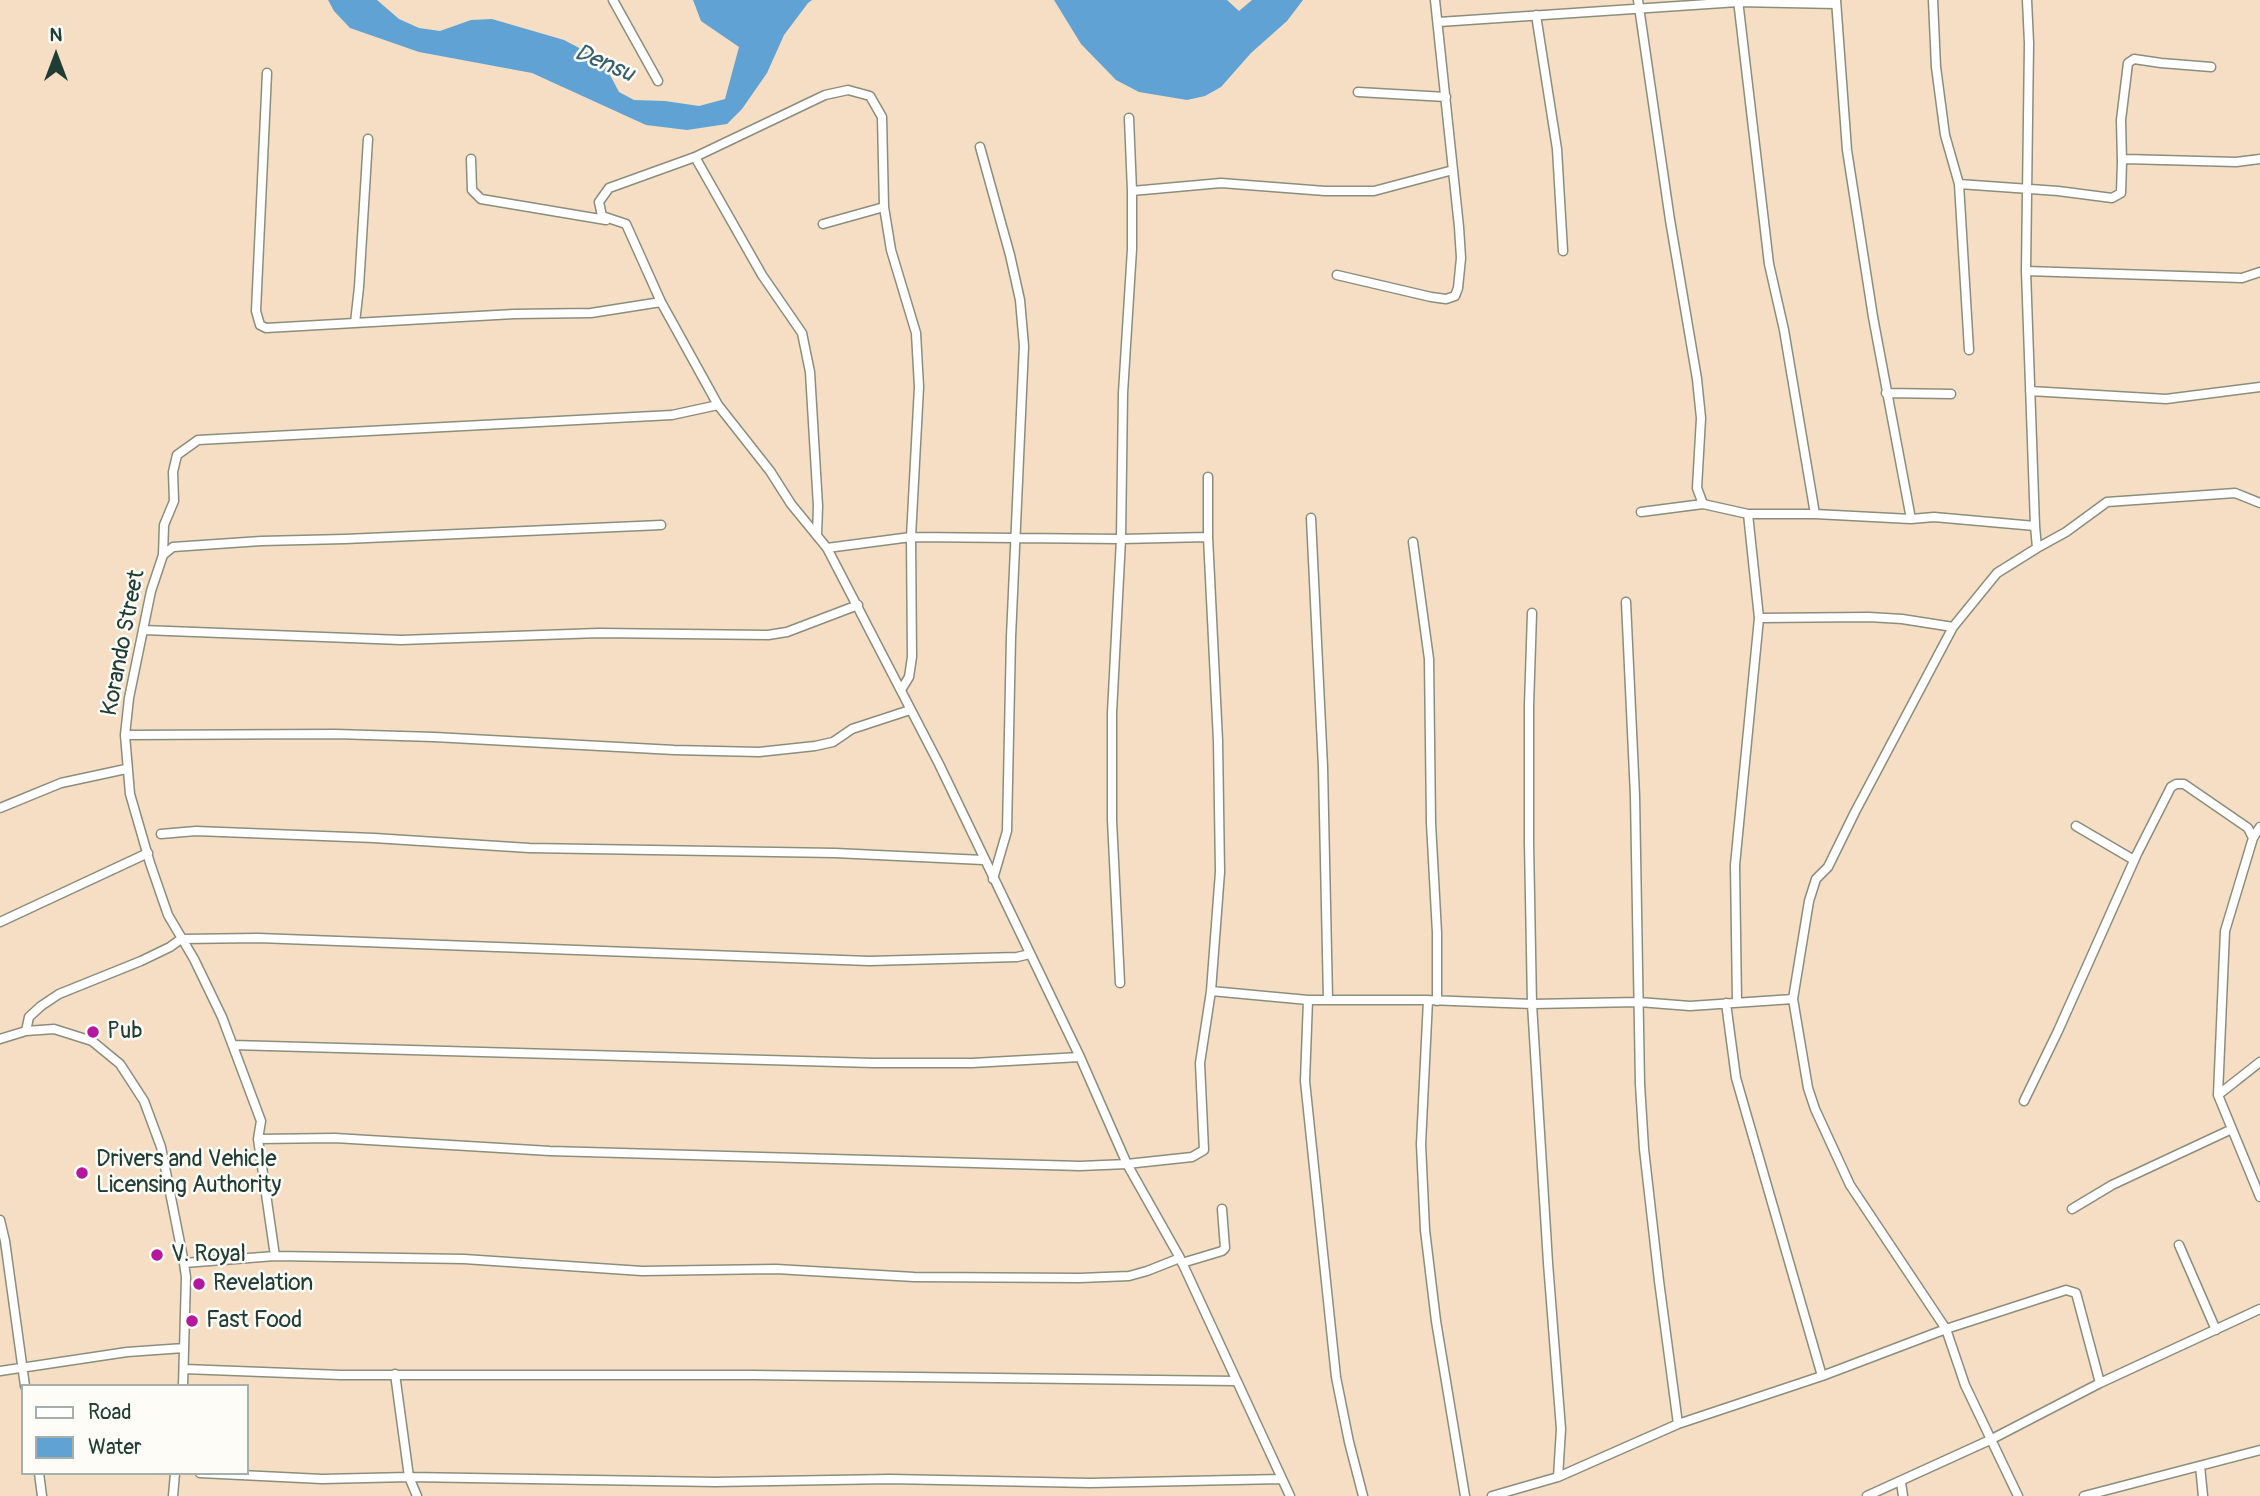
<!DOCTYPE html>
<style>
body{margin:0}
#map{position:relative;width:2260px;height:1496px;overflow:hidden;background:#f5dec4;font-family:Pangolin,sans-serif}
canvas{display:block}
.legend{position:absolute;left:21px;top:1384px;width:228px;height:91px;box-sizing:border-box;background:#fdfcf7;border:2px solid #a4b0a9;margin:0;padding:9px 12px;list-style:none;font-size:21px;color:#1f3d34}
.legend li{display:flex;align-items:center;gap:14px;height:35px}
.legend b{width:35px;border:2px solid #a4b0a9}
.north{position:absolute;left:21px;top:21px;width:70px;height:70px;-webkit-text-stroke:5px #fdfcf7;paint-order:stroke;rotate:0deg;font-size:19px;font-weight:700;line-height:28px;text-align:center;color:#1f3d34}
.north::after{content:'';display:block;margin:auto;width:24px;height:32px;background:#1f3d34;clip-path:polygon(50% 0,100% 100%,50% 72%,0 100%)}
</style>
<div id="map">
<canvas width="2260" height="1496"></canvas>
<ul class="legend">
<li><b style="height:9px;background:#fff"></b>Road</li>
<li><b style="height:19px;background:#60a2d4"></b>Water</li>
</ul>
<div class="north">N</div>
</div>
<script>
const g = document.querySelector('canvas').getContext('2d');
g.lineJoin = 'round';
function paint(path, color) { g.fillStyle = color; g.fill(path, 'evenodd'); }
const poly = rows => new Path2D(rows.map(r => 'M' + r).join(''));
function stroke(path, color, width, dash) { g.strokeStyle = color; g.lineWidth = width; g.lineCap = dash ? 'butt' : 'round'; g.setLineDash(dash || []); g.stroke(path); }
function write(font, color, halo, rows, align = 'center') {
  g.font = font + ' Pangolin,sans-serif'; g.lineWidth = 5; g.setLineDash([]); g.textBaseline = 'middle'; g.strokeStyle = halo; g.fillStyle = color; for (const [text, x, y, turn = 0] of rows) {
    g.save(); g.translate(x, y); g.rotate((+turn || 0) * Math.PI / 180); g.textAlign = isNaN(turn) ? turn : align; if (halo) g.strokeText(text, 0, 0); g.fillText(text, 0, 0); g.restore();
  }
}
paint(poly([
 [328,0,377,0,399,19,419,28,440,31,471,20,492,19,564,40,602,60,619,92,634,100,665,101,699,106,725,99,739,47,701,21,693,0,812,0,808,3,784,35,767,73,742,109,727,124,687,130,646,125,532,73,419,52,350,28,334,11],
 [1054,0,1227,0,1239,11,1252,0,1303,0,1287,21,1251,53,1221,87,1205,96,1187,100,1139,92,1116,80,1081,44]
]), '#60a2d4');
const street = poly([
 [613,0,658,81],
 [1638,0,1670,220,1697,379,1701,418,1697,488,1703,504,1748,514,1815,514,1911,519,1934,517,2035,526,2037,548],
 [1738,0,1769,264,1784,330,1815,514],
 [1836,0,1847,150,1873,317,1911,519],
 [1933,0,1936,67,1945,135,1959,184,1969,350],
 [2027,0,2029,43,2026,271,2035,526],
 [1536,15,1557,149,1563,251],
 [1439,22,1738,2,1836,4],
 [267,73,256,311,260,325,266,328,514,314,591,313,661,302],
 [1358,92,1446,97],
 [980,147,1010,255,1020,300,1024,346,1011,637,1007,831,993,879],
 [695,157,762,275,802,333,810,372,818,506,817,535],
 [471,159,472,190,481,199,606,220],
 [2122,162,2121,120,2128,63,2134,59,2161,63,2211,67],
 [1959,184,2058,191,2112,198,2121,193,2122,162,2125,159,2236,162,2260,159],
 [1132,191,1221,183,1325,191,1374,191,1453,170],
 [823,224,884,207],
 [2026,271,2242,278,2260,272],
 [1337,275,1431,297,1446,299,1455,296,1458,288,1461,258,1459,227,1435,0],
 [355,323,359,287,368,139],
 [2030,391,2166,399,2260,387],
 [1886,393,1951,394],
 [1641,512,1703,504],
 [1311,518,1323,767,1328,999],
 [1413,542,1429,659,1431,823,1437,933,1437,1001],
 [827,548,911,537,1121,539,1208,537],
 [163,555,164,525,174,501,173,472,177,455,198,440,672,415,718,405],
 [1626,602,1635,796,1640,1084,1644,1149,1659,1281,1678,1424],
 [1532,613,1529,706,1529,843,1532,1004,1548,1263,1561,1429,1558,1477],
 [1759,618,1869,617,1902,619,1953,627],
 [143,630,401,640,599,633,768,635,787,632,858,605],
 [901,690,909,677,912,657,911,537,919,387,916,333,891,250,884,207,882,117,870,96,848,90,825,95,695,157,609,188,599,202,602,216,626,224,661,302,718,405,770,471,791,504,827,548,939,764,1080,1057,1127,1164,1180,1258,1290,1496],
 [125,735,335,734,434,737,674,750,759,752,815,746,833,742,852,729,910,710],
 [0,808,61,783,126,769],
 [2076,826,2134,860],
 [161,834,196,831,374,838,529,848,835,853,983,860],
 [2253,838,2260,827],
 [0,922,148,853],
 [1120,983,1112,820,1112,713,1121,539,1123,393,1132,249,1132,191,1129,118],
 [1211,991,1308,1000,1428,1000,1532,1004,1639,1002,1690,1006,1793,999,1808,1088,1815,1109,1850,1185,1946,1329,1965,1385,2018,1496],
 [1793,999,1809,901,1816,879,1828,867,1855,812,1953,627,1997,573,2037,548,2066,532,2107,502,2235,493,2260,503],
 [1308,1000,1305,1081,1336,1377,1349,1442,1363,1496],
 [1428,1000,1421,1144,1425,1230,1436,1321,1465,1496],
 [1737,1002,1735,865,1759,618,1748,514],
 [1726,1003,1736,1078,1822,1376],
 [26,1031,29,1017,41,1006,59,994,141,961,170,947,181,939,258,938,869,961,1017,957,1030,954],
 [0,1039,26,1031,54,1029,92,1041,120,1064,144,1101,161,1147,184,1263,186,1277,183,1386],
 [233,1045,873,1063,972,1063,1080,1057],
 [2260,1062,2218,1095,2260,1197],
 [2024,1101,2058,1031,2137,854,2171,787,2176,784,2184,784,2248,828,2253,838,2225,931,2218,1095],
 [258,1139,335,1138,550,1151,1080,1166,1127,1164,1192,1157,1204,1150,1200,1063,1211,991,1220,872,1218,741,1208,537,1208,477],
 [2072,1209,2112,1185,2232,1129],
 [0,1220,5,1241,25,1386],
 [2179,1245,2216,1330],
 [275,1256,258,1139,261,1121,222,1017,194,959,168,915,150,863,130,794,125,735,129,698,151,591,163,555,173,547,261,541,345,539,661,525],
 [184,1263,275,1256,464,1259,642,1271,776,1269,914,1277,1080,1278,1129,1276,1147,1271,1180,1258],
 [1182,1263,1222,1251,1225,1248,1222,1209],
 [184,1369,341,1375,753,1375,1236,1381],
 [0,1371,127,1352,184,1348],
 [395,1374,409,1477,417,1496],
 [2200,1466,2203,1496],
 [39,1473,42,1496],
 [200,1473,322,1479,409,1477,715,1482,890,1479,1090,1483,1282,1479],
 [1901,1482,1903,1496],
 [173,1496,175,1473],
 [1492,1496,1558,1477,1678,1424,1822,1376,1946,1329,2066,1290,2076,1293,2100,1383],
 [1867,1496,1990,1440,2100,1383,2260,1309],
 [2084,1496,2260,1450]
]);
stroke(street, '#8a8e7c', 11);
stroke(street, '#fff', 8);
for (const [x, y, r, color] of [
 [93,1032,7,"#b5179e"],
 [82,1173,7,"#b5179e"],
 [157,1255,7,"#b5179e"],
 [199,1284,7,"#b5179e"],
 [192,1321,7,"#b5179e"]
]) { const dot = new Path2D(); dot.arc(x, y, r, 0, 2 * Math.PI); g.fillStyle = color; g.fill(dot); stroke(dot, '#fdfcf7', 2.5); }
write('23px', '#1f3d34', '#fdfcf7', [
 ["Korando Street",124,643,-79]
]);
write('23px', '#1f3d34', '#fdfcf7', [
 ["Pub",107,1032],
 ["Drivers and Vehicle",96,1160],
 ["Licensing Authority",96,1186],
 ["V. Royal",171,1255],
 ["Revelation",213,1284],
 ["Fast Food",206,1321]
], 'left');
write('italic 24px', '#36606c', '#fdfcf7', [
 ["Densu",604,64,23]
]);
</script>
